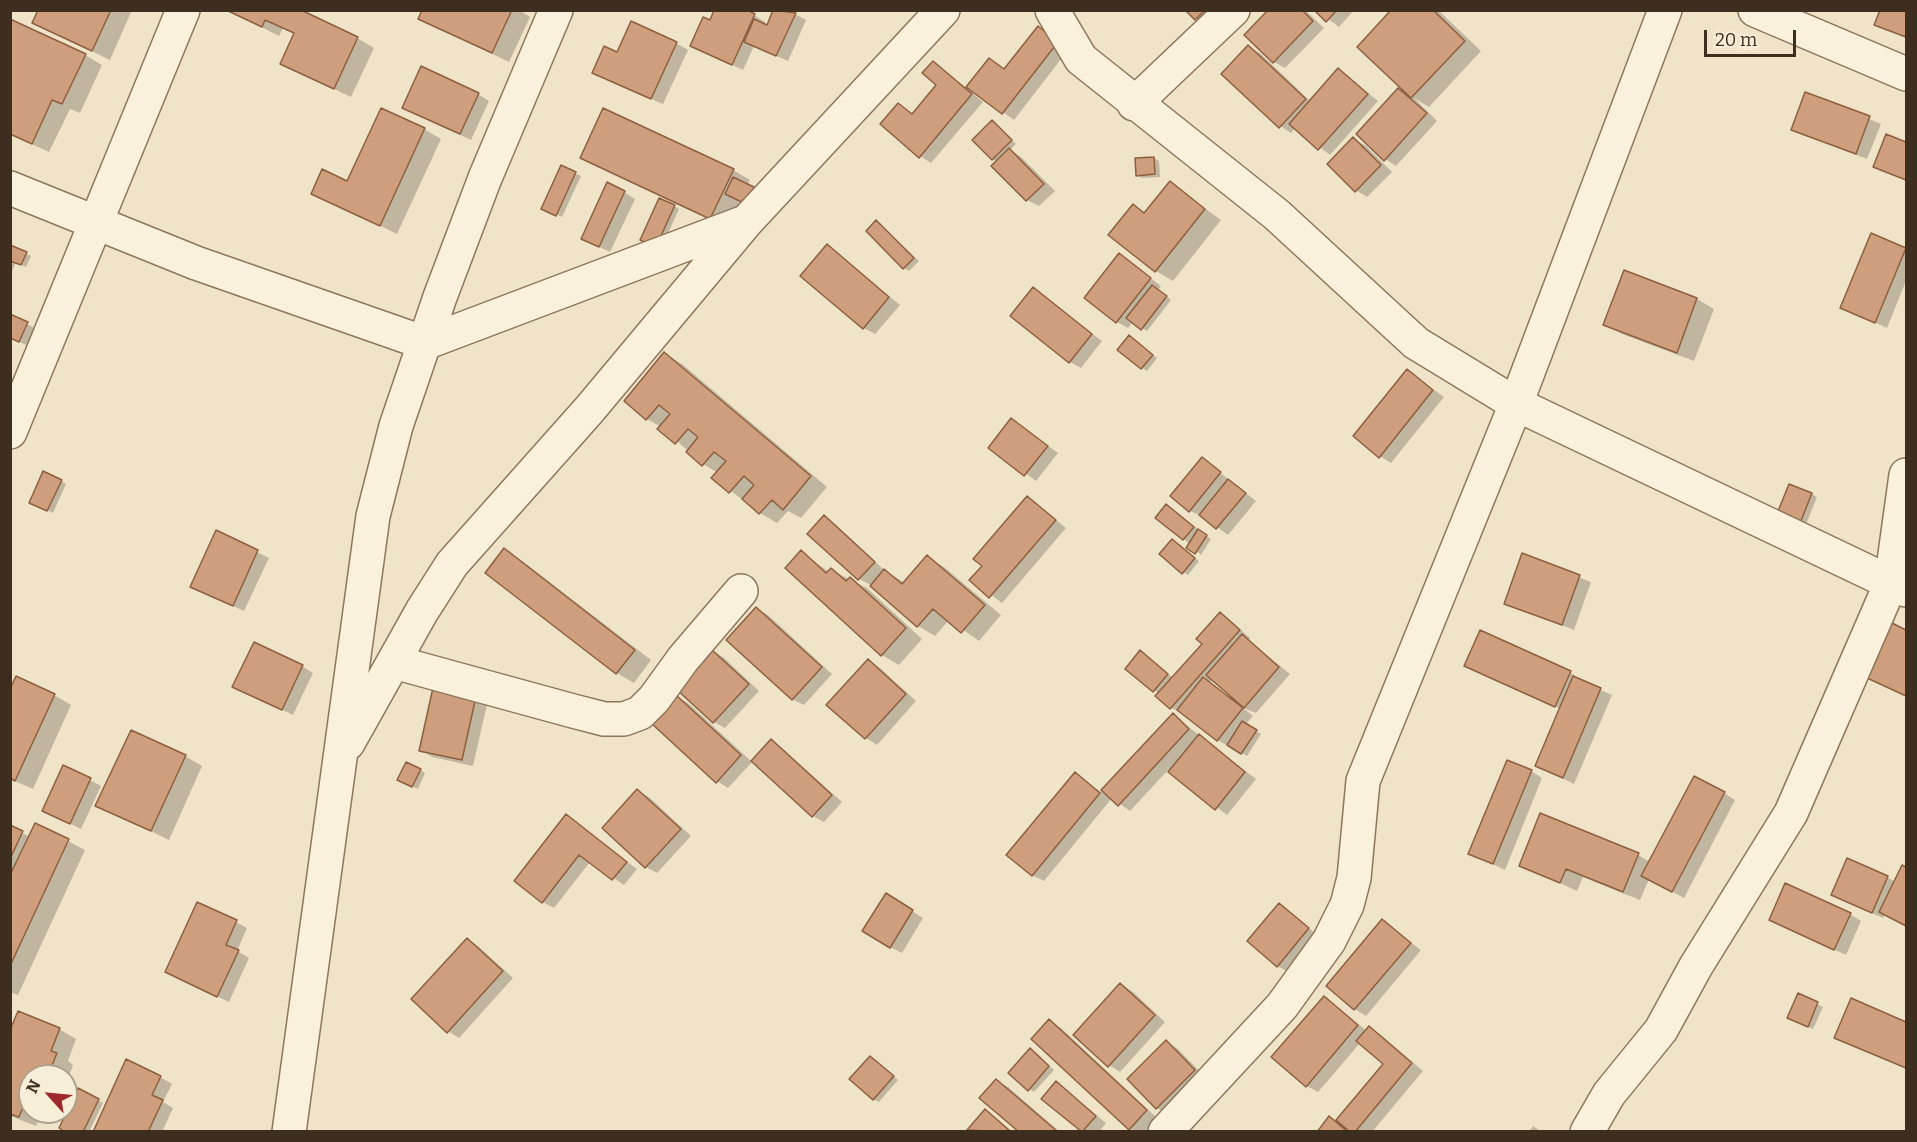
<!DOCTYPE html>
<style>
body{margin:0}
#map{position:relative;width:1917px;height:1142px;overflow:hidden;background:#f0e4c8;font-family:Bitter,serif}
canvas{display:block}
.frame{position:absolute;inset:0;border:12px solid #3d2e20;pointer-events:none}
.north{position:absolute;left:18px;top:1064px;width:60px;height:60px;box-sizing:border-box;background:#f7eed8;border:2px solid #ada18e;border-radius:50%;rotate:297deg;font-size:16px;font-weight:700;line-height:24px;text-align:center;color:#3d2e20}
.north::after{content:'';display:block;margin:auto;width:21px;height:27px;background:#9e2a2b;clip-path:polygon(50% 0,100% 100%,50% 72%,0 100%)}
.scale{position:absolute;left:1704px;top:30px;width:92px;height:27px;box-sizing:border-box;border:3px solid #3d2e20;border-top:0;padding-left:8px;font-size:18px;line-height:21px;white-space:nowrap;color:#3d2e20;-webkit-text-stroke:4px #f7eed8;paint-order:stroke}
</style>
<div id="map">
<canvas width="1917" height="1142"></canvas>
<div class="frame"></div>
<div class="north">N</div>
<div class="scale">20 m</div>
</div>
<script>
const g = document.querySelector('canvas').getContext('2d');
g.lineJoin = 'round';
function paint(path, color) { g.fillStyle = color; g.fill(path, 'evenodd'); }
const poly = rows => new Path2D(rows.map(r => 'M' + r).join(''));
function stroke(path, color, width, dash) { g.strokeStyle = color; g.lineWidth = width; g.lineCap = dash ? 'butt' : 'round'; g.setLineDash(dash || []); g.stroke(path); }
paint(poly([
 [39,10,132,10,110,60,34,23],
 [228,10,357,38,374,48,351,97,282,64,295,34,283,28,279,36],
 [423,10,519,10,530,17,509,62,420,19],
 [774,10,787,10,806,20,788,61,754,46,743,70,691,46,754,15,765,22,764,25,768,27],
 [1187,10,1223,10,1208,26],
 [1271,10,1305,10,1324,28,1285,68,1274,62,1247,35],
 [1316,10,1354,10,1339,27],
 [1393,10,1438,10,1481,51,1429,107,1414,98,1437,121,1396,166,1385,159,1399,89,1408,95],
 [1882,10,1906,10,1906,38,1876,25],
 [1049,35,1068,50,1014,120,972,90,971,92,983,102,931,163,920,156,898,105,913,115,938,85,933,63,967,89,990,60,1005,69],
 [676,43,688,50,663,104,605,79,618,54],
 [1248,47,1260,53,1311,102,1339,70,1378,101,1330,155,1295,128,1291,133,1280,126],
 [85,55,102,65,80,113,70,109,49,152,10,134],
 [1806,93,1881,124,1867,159,1793,130],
 [478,94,489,101,471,140,415,114],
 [992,122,1016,144,1010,150,1021,157,1055,191,1039,206,1027,200,993,166,997,162,993,159],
 [424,129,441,139,397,234,313,193,348,183],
 [1887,136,1906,143,1906,181,1875,166],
 [1353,139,1365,145,1392,172,1367,197,1356,190],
 [581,157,733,170,750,180,747,185,758,191,740,200,728,227],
 [1154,158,1159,161,1160,177,1142,178,1137,175],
 [562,167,581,176,562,217,548,211],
 [1170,183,1221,220,1173,281,1156,271,1110,234,1133,206,1146,213],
 [624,192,635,199,610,252,583,239],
 [674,206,679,209,661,249,647,242],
 [877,222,919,261,909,271,904,268],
 [1872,235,1906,250,1906,281,1887,328,1842,307],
 [10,246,31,256,26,267,16,262,10,276],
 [827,246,900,305,875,334,864,328],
 [1120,255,1161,286,1158,290,1171,300,1147,331,1133,322,1128,328,1117,322],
 [1033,289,1102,341,1081,368,1070,362],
 [1697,299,1714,309,1694,361,1622,334,1605,324],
 [10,316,39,330,31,347,10,338],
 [1134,340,1157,358,1147,371,1142,368],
 [665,354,682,364,827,487,801,518,788,511,777,523,760,513,714,478,718,473,703,464,661,427,647,419],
 [1407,371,1444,397,1391,463,1380,456],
 [1012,420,1058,453,1036,481,990,447],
 [1203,459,1256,501,1228,535,1202,516,1190,511],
 [61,481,66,484,53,513,36,505],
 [1812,494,1817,497,1803,532,1781,524],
 [1028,497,1066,528,1002,603,972,580,984,566],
 [1167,505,1211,539,1201,555,1184,539],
 [824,517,835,524,884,570,905,583,927,557,944,567,1001,615,979,641,949,620,935,636,918,626,871,585,859,579,809,534],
 [217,532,269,558,244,611,203,592],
 [1177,543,1199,561,1188,575,1183,572],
 [504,550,521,560,651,660,634,683,617,673,487,573],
 [801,552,829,572,831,570,867,588,922,639,899,665,882,655,787,568],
 [1523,555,1591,582,1574,630,1506,603],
 [757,609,768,615,832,674,804,705,792,699],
 [1220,614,1231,621,1250,638,1248,640,1290,674,1256,713,1243,708,1253,716,1246,724,1261,734,1247,756,1217,740,1183,713,1171,708,1159,694,1127,669,1146,655,1173,678,1204,644],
 [1213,679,1234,697,1233,699,1210,683],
 [1892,625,1906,631,1906,696,1880,684],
 [1481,632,1571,673,1581,681,1612,695,1574,784,1537,766,1561,709,1477,672],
 [712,651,723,657,759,691,725,728,714,722],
 [869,661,880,668,916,701,877,745,866,738],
 [302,666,313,673,293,715,234,687],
 [10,692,54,695,71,705,33,789,10,779],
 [477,693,488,700,473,766,432,757,421,750],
 [677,697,688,703,752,762,728,788,717,781],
 [1173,715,1256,779,1227,815,1168,770,1130,811,1112,798,1044,881,1032,875,1075,774,1101,792],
 [771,741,782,748,842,802,824,822,813,816],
 [185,756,202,766,169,840,97,805],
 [420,770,425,773,418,789,404,782],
 [1531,771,1542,778,1505,870,1470,853],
 [90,780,101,786,81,829,44,811],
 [637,791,649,797,691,836,657,873,646,867],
 [1724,793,1735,800,1684,898,1649,879,1640,900,1583,877,1577,891,1521,865,1638,855,1650,862],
 [566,816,637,869,624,885,590,862,554,908,543,902],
 [10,827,30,837,68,841,85,850,18,995,10,992],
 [1903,867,1906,869,1906,925,1885,914,1883,918,1833,895,1887,877,1895,882],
 [886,895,923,918,902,953,890,947],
 [1279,905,1319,936,1289,972,1277,966],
 [1850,914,1861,921,1846,955,1782,926],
 [1382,921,1421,950,1366,1016,1355,1009],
 [236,922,247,928,237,951,249,958,229,1002,167,972],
 [467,940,478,946,513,978,459,1038,448,1031],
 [1120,985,1132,991,1165,1022,1120,1072,1109,1065],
 [1798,995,1823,1007,1813,1029,1794,1021],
 [1324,998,1367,1031,1369,1028,1381,1035,1423,1071,1372,1132,1319,1132,1330,1118,1337,1122,1385,1064,1360,1043,1318,1092,1307,1086],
 [1852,1000,1906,1023,1906,1069,1836,1037],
 [1049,1021,1061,1028,1157,1118,1145,1132,1130,1129],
 [59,1029,76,1039,68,1061,73,1065,66,1084,66,1076,30,1076,30,1112,42,1112,36,1126,10,1116,10,1035],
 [1166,1042,1178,1049,1206,1078,1168,1114,1157,1108],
 [1035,1053,1054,1070,1034,1092,1029,1089],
 [871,1057,898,1080,879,1102,873,1099],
 [160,1077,172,1084,163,1102,173,1108,162,1132,94,1132],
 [996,1081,1008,1087,1060,1132,1021,1132],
 [1056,1083,1106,1123,1099,1132,1083,1132,1044,1098],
 [79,1090,103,1103,89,1132,67,1132],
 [985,1111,996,1118,1013,1132,971,1132,969,1130],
 [1533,1126,1542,1132,1529,1132]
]), '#0003');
const building = poly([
 [38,10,111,10,92,51,32,23,38,10],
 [226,10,301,10,358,37,334,89,280,64,294,33,265,20,262,27,226,10],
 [422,10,512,10,492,53,418,19,422,10],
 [714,10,747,10,755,14,732,65,690,46,703,17,710,20,714,10],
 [773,10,796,13,776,56,744,42,754,19,767,25,773,10],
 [1185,10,1205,10,1195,20,1185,10],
 [1268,10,1302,10,1313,21,1273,63,1244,35,1268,10],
 [1314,10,1337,10,1326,22,1314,10],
 [1391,10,1433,10,1465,41,1411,98,1357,47,1391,10],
 [1880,10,1906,10,1906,37,1874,25,1880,10],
 [10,19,86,54,62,104,52,100,32,144,10,134,10,19],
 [631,21,677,42,651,99,592,73,604,46,617,52,631,21],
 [1038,26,1058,42,1002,114,966,87,989,58,1004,69,1038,26],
 [1248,45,1306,99,1279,128,1221,74,1248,45],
 [933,61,972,94,919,158,880,124,898,103,912,114,936,85,922,73,933,61],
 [421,66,479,93,460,134,402,108,421,66],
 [1338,68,1368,94,1318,150,1289,124,1338,68],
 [1398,88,1427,113,1384,161,1356,134,1398,88],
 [1805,92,1870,116,1856,154,1791,130,1805,92],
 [381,108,425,128,380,226,311,194,322,169,347,181,381,108],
 [603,108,734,169,710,219,580,158,603,108],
 [992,120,1012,140,992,160,972,140,992,120],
 [1886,134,1906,142,1906,180,1873,167,1886,134],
 [1353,137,1381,165,1355,192,1327,164,1353,137],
 [1009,148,1044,184,1026,201,991,166,1009,148],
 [1154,157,1155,174,1136,176,1135,158,1154,157],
 [561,165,576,172,556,216,541,209,561,165],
 [733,177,754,187,746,204,725,194,733,177],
 [1170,181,1205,209,1155,272,1108,235,1133,204,1144,213,1170,181],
 [607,182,625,191,599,247,581,239,607,182],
 [659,198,675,205,656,247,640,240,659,198],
 [876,220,914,258,903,269,866,231,876,220],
 [1871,233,1906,248,1875,323,1840,308,1871,233],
 [827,244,889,297,863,329,800,276,827,244],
 [10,245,27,252,21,265,10,261,10,245],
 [1119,253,1151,278,1116,323,1084,298,1119,253],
 [1624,270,1697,298,1677,353,1603,325,1624,270],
 [1152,285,1167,296,1141,330,1126,318,1152,285],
 [1033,287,1092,334,1069,363,1010,316,1033,287],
 [10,314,28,322,19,342,10,338,10,314],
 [1129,335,1153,355,1141,369,1117,350,1129,335],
 [664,352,811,476,783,510,772,500,759,514,742,499,754,485,744,476,729,493,711,478,726,461,714,452,702,466,686,452,698,437,688,429,675,444,657,429,670,414,659,405,646,420,624,401,664,352],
 [1407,369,1433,390,1379,458,1353,436,1407,369],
 [1011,418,1048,446,1024,476,988,448,1011,418],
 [1202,457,1221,472,1189,512,1170,496,1202,457],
 [43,471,62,480,47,511,29,503,43,471],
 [1228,479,1246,493,1216,529,1199,515,1228,479],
 [1789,484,1812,493,1797,531,1774,521,1789,484],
 [1027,496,1056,520,989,598,969,580,982,566,973,559,1027,496],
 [1166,504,1194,527,1183,540,1155,518,1166,504],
 [824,515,875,562,858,580,807,534,824,515],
 [1198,529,1207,535,1195,554,1186,548,1198,529],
 [216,530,258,550,233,606,190,587,216,530],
 [1172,539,1195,558,1182,574,1159,554,1172,539],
 [504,548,635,650,616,674,485,573,504,548],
 [801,550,826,573,831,568,846,581,850,577,906,628,881,656,785,568,801,550],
 [1522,553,1580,575,1562,625,1504,604,1522,553],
 [927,555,985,605,961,633,933,609,917,627,870,586,884,569,902,584,927,555],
 [756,607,822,667,792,700,726,640,756,607],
 [1220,612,1240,630,1170,709,1155,696,1202,644,1196,639,1220,612],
 [1892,623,1906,630,1906,696,1867,678,1892,623],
 [1480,630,1571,671,1555,707,1464,666,1480,630],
 [1242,634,1279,667,1244,708,1206,675,1242,634],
 [254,642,303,665,282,710,232,687,254,642],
 [711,649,749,684,713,723,675,688,711,649],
 [1140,650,1168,674,1153,692,1125,669,1140,650],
 [868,659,906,694,865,739,826,705,868,659],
 [16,676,55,694,15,781,10,778,10,689,16,676],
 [1573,676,1601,688,1563,778,1535,766,1573,676],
 [1203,677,1243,708,1217,741,1177,710,1203,677],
 [434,683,477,692,462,760,419,751,434,683],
 [676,695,741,755,716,783,651,723,676,695],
 [1173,713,1189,729,1118,806,1101,790,1173,713],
 [1242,721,1257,730,1241,754,1227,745,1242,721],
 [131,730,186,755,151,831,95,806,131,730],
 [1199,734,1245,772,1215,810,1168,772,1199,734],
 [771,739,832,795,812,817,751,761,771,739],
 [1507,760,1532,770,1493,864,1468,854,1507,760],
 [406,762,421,769,412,787,397,780,406,762],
 [63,765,91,778,70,824,42,811,63,765],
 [1075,772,1100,793,1032,876,1006,855,1075,772],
 [1694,776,1725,792,1672,892,1641,876,1694,776],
 [637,789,681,829,645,868,602,828,637,789],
 [1540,813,1639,853,1623,892,1566,869,1560,883,1519,866,1540,813],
 [566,814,627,862,612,880,579,855,542,903,514,881,566,814],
 [35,823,69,839,10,966,10,875,35,823],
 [10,825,23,831,10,859,10,825],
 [1847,858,1888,876,1872,913,1831,895,1847,858],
 [1902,865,1906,867,1906,926,1879,912,1902,865],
 [1785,883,1851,913,1834,950,1769,920,1785,883],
 [886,893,913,910,890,948,862,931,886,893],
 [197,902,237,920,226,945,239,950,217,997,165,972,197,902],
 [1279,903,1309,928,1277,967,1247,941,1279,903],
 [1382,919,1411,943,1354,1010,1326,986,1382,919],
 [467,938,503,971,447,1033,411,999,467,938],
 [1120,983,1155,1015,1108,1067,1073,1035,1120,983],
 [1798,993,1818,1002,1808,1027,1787,1018,1798,993],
 [1324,996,1358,1025,1306,1087,1271,1057,1324,996],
 [1851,998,1906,1022,1906,1068,1834,1038,1851,998],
 [18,1011,60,1028,51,1051,57,1053,48,1076,30,1076,30,1096,28,1095,19,1117,10,1114,10,1030,18,1011],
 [1049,1019,1147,1110,1129,1130,1031,1039,1049,1019],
 [1369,1026,1412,1063,1355,1132,1350,1132,1336,1120,1383,1064,1356,1041,1369,1026],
 [1166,1040,1195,1070,1156,1109,1127,1079,1166,1040],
 [1030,1048,1049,1066,1028,1091,1008,1073,1030,1048],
 [870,1056,894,1076,873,1100,849,1079,870,1056],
 [126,1059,161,1076,152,1095,163,1100,148,1132,93,1132,126,1059],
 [996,1079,1058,1132,1019,1132,979,1098,996,1079],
 [1056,1081,1096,1116,1082,1132,1041,1099,1056,1081],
 [78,1088,99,1099,83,1132,65,1132,59,1128,78,1088],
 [985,1109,1011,1132,967,1130,985,1109],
 [1329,1116,1348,1132,1317,1132,1329,1116]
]);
paint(building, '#cf9f7d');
stroke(building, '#8d5f41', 1.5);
const minor = poly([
 [1052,10,1081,59,1277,215,1416,343,1516,404,1906,590],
 [1755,10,1906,74],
 [1134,104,1233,10],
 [10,188,196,263,425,343,745,222],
 [10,432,183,10],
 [394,662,573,711,604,719,624,719,640,713,654,699,683,659,741,591],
 [348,743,422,611,452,564,589,410,747,221,943,10],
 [289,1132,373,516,396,426,440,297,485,178,556,10],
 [1165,1132,1282,1006,1329,941,1347,905,1354,878,1363,781,1516,404,1665,10],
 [1587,1132,1609,1094,1661,1030,1696,966,1791,813,1891,583,1906,475]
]);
stroke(minor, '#8d765c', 36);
stroke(minor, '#faf1dc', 33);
</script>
